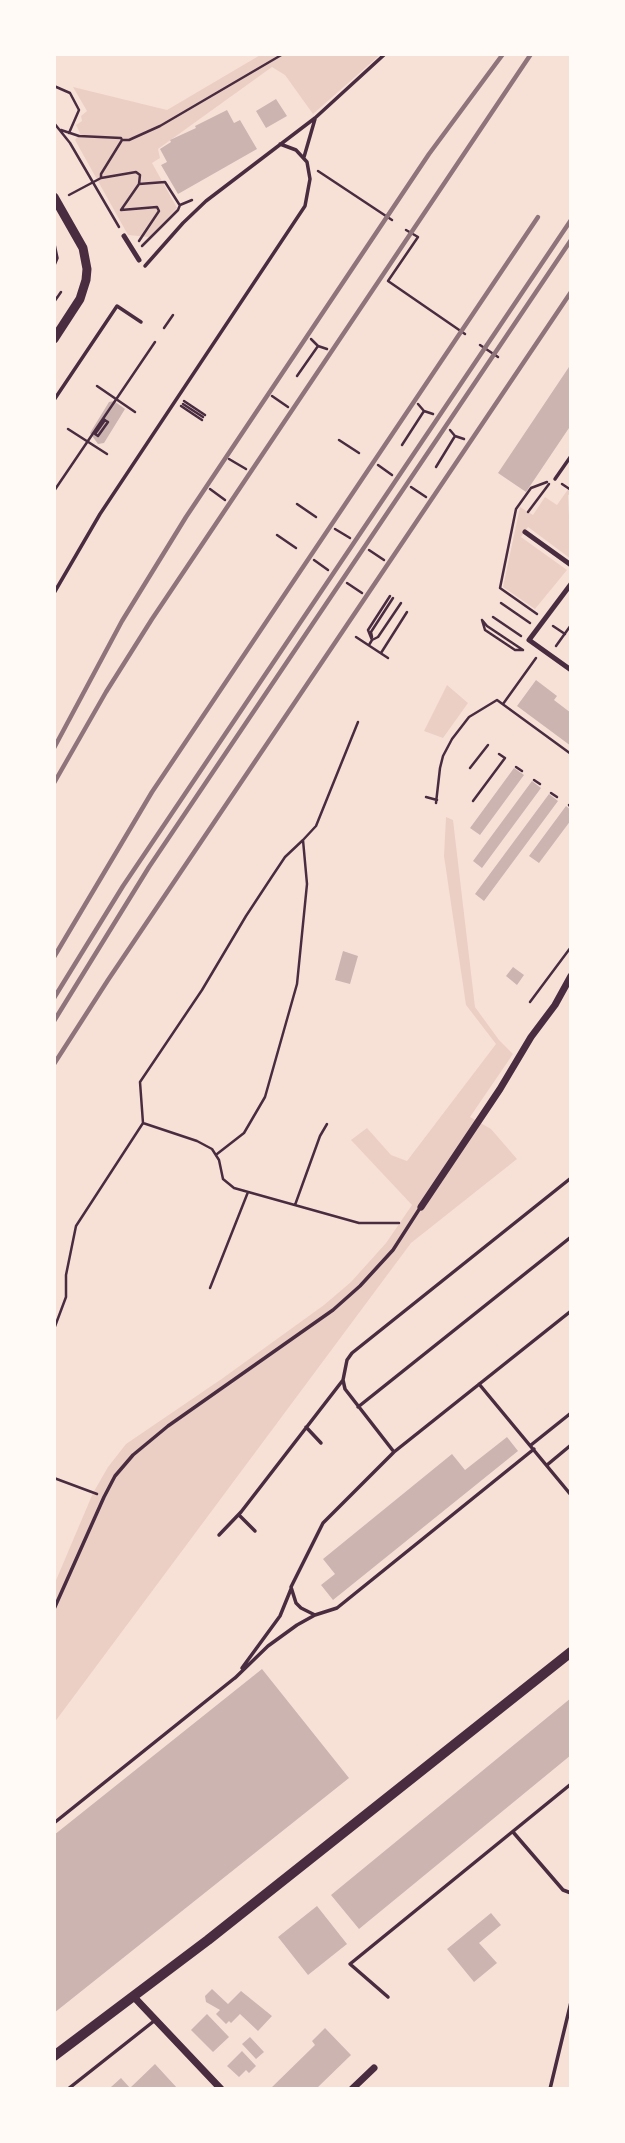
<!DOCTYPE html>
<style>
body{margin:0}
#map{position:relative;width:625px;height:2143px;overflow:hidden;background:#f7e1d7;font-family:Inter,sans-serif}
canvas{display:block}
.frame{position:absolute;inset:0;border:56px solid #fffaf5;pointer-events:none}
</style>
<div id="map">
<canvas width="625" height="2143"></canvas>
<div class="frame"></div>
</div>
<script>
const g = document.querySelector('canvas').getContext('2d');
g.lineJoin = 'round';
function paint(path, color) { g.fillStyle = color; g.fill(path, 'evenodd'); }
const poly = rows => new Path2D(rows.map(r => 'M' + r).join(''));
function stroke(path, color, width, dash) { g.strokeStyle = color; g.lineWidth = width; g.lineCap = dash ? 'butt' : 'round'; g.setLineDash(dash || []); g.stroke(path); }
paint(poly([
 [262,54,381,54,313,114,285,75,272,67,158,149,160,158,152,163,177,208,149,237,128,235,75,140,80,133,76,125,82,121,81,116,87,111,73,87,167,110],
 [571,485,571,494,568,495,571,559,528,527,521,537,567,570,535,609,503,587,520,507,533,515,545,497,557,505],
 [447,685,468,703,443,738,424,731],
 [446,817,453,820,475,1007,499,1040,513,1054,470,1117,491,1129,517,1159,411,1243,54,1723,54,1585,93,1493,108,1467,126,1444,223,1378,324,1305,351,1282,386,1243,412,1205,351,1140,367,1128,391,1155,407,1161,496,1044,466,1005,444,856]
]), '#ebcfc5');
paint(poly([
 [276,99,287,116,266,128,256,111],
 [227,110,234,123,240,120,257,149,178,194,161,165,167,162,160,149,171,142,170,140,196,128,195,126],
 [571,364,571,425,526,492,498,473],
 [114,401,125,409,104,443,98,444,90,433,109,402],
 [536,680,557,696,554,700,571,713,571,746,517,706],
 [514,768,524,775,480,835,470,828],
 [532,781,541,788,482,868,473,861],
 [549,794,558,801,484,901,475,894],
 [566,806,571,810,571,820,539,863,529,856],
 [343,951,358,956,350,984,335,980],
 [513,967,524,975,517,985,506,976],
 [507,1437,518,1451,333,1600,321,1585,335,1574,323,1559,452,1454,465,1470],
 [262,1669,349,1778,54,2013,54,1835],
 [571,1698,571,1755,359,1929,331,1895],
 [317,1906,347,1944,308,1975,278,1937],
 [491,1913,501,1925,479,1943,497,1963,474,1982,447,1949],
 [212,1989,228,2004,241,1991,272,2016,258,2031,240,2014,231,2023,229,2021,226,2024,216,2014,220,2010,206,2002,205,1996],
 [207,2014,229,2037,213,2052,191,2030],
 [325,2028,351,2055,316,2089,270,2089,315,2045,312,2041],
 [250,2037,264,2052,256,2059,242,2044],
 [242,2051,256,2066,249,2073,246,2070,239,2077,227,2066],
 [155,2064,178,2089,113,2089,111,2087,121,2078,130,2088]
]), '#ccb4b1');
stroke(poly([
 [54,86,70,93,79,110,69,133],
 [54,123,70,143,119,227],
 [61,130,79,136,121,138,122,140,101,174,101,178],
 [122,140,129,140,160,126,283,54],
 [318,171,392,220],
 [139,184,165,182,179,204],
 [69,195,101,178,136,172,140,175,139,184,121,210,157,207,159,211,139,241],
 [406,230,418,237,388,281,465,334],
 [142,246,178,210,180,205,192,200],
 [54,302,61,292],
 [164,328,173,315],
 [311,339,318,346,327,349],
 [480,345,498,357],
 [297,376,318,346],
 [97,386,135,412],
 [272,396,288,407],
 [184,401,205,415],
 [183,404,203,417],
 [418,404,424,411,433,414],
 [181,406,202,420],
 [103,419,108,422,98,436,95,434,105,420],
 [68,429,107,454],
 [450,430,455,436,464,439],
 [339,440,359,453],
 [402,445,424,411],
 [229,459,246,469],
 [378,465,392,475],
 [436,467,455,436],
 [562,484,571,490],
 [411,487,426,497],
 [210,489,225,500],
 [54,491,155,342],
 [297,504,316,517],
 [528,512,549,484],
 [335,529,350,538],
 [277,535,296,548],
 [369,550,384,560],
 [314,560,328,570],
 [347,583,362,593],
 [501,603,530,623],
 [537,614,500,588,516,509,531,488,547,482],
 [493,617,521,636],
 [482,620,487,626,523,650,515,650,485,630,482,620],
 [553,626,565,634],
 [356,637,388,658],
 [372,637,371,632,393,598],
 [372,640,368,630,390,596],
 [369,645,372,640,378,637,401,603],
 [556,646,571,625],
 [381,653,407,612],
 [503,704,536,658],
 [516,767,522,771],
 [470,768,488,745],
 [534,780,540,784],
 [551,793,557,797],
 [426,797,437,800],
 [473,801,505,758,499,754],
 [436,803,440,768,443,756,452,739,469,717,497,700,571,754],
 [569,805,571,807],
 [530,1002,571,947],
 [143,1123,197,1141,212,1149,219,1160,223,1179,234,1188,359,1223,399,1223],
 [217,1154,244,1133,265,1097,297,984,307,884,303,840,316,826,358,722],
 [295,1205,320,1136,327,1124],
 [210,1288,248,1192],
 [54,1329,66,1297,66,1275,76,1226,143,1123,140,1082,202,990,246,916,271,878,285,857,303,840],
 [54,1478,97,1494]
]), '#4a2c40', 2.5);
stroke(poly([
 [304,157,315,119],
 [54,244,57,258,54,265],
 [145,266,183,223,206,201,315,118,385,54],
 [54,400,117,306,141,322],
 [555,479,571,456],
 [54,593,100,514,305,206,310,179,307,162,296,150,280,144],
 [479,1384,571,1495],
 [358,1407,571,1237],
 [306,1427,321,1443],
 [531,1445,571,1413],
 [394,1452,345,1389,343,1380,347,1360,352,1353,571,1178],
 [547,1465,571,1445],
 [239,1515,255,1531],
 [219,1535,241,1512,343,1380],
 [54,1609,104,1497,115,1476,133,1455,168,1426,333,1310,360,1286,393,1250,420,1208],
 [315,1615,301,1608,296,1603,291,1587,323,1523,394,1452,571,1311],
 [242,1668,280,1616,291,1589],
 [235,1678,268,1646,297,1625,315,1615,337,1608,534,1449],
 [54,1823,236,1677],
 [513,1832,563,1890,571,1893],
 [388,1997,350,1964,571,1784],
 [68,2089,154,2021],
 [550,2089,571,2002]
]), '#4a2c40', 3.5);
stroke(poly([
 [124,236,139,260],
 [525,532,571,565],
 [571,584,529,640,571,670]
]), '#4a2c40', 5);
stroke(poly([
 [421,1207,500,1089,531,1037,555,1005,571,976],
 [133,1996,221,2089],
 [352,2089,374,2068]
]), '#4a2c40', 7);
stroke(poly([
 [54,197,83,248,87,269,86,280,80,299,54,339]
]), '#4a2c40', 9);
stroke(poly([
 [54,2056,208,1940,571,1652]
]), '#4a2c40', 10);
stroke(poly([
 [54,748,122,621,186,517,429,154,503,54],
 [54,783,106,692,152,619,531,54],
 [54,957,152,792,538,217],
 [54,998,123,886,571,220],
 [54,1021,149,867,571,240],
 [54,1064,108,980,571,292]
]), '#8f747c', 4.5);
</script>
